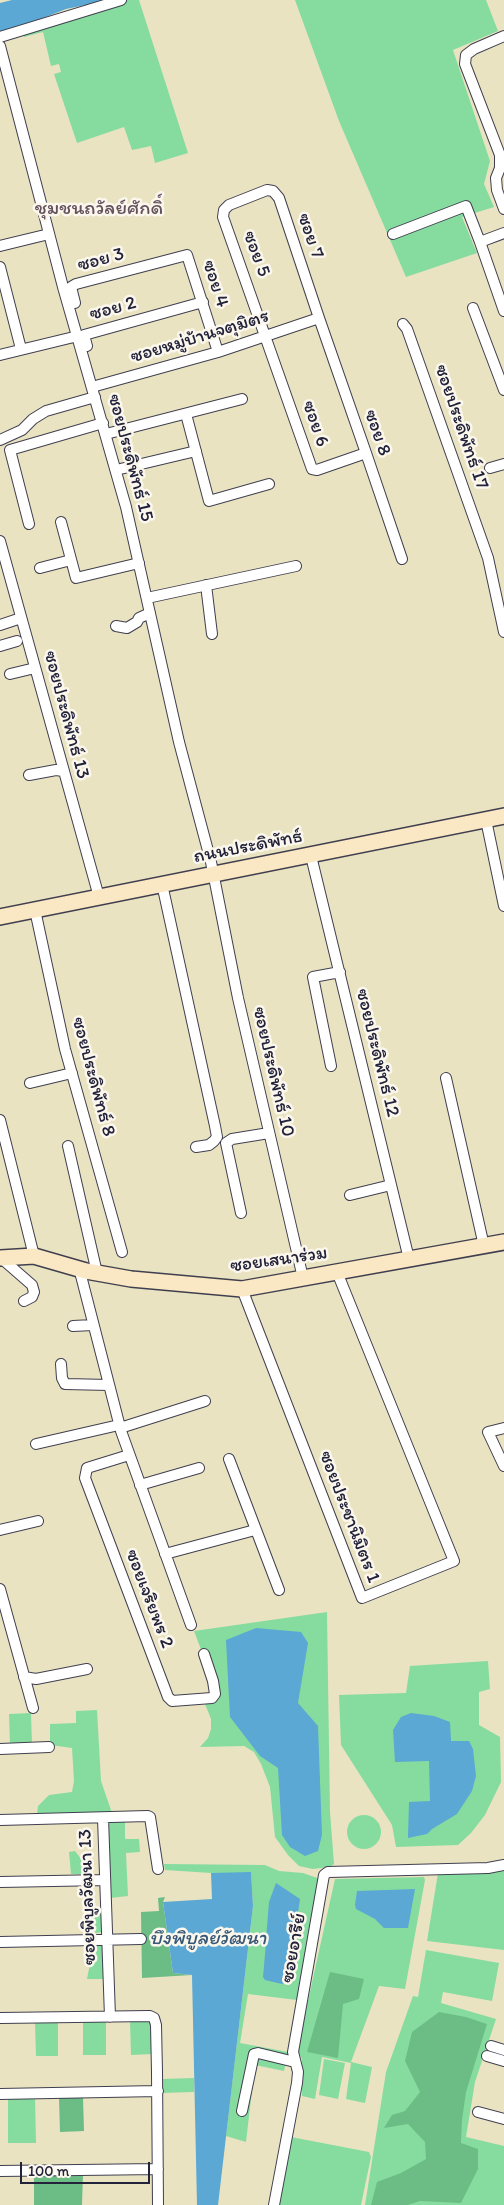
<!DOCTYPE html>
<meta charset="utf-8">
<style>
body{margin:0}
#map{position:relative;width:504px;height:2205px;overflow:hidden;background:#e9e3c2;font-family:Itim,sans-serif}
canvas{display:block}
.scale{position:absolute;left:20px;top:2162px;width:130px;height:22px;box-sizing:border-box;border:2px solid #22223b;border-top:0;padding-left:6px;font-size:15px;line-height:18px;white-space:nowrap;color:#22223b;-webkit-text-stroke:4px #fbf7ec;paint-order:stroke}
</style>
<div id="map">
<canvas width="504" height="2205"></canvas>
<div class="scale">100 m</div>
</div>
<script>
const g = document.querySelector('canvas').getContext('2d');
g.lineJoin = 'round';
function paint(path, color) { g.fillStyle = color; g.fill(path, 'evenodd'); }
const poly = rows => new Path2D(rows.map(r => 'M' + r).join(''));
function stroke(path, color, width, dash) { g.strokeStyle = color; g.lineWidth = width; g.lineCap = dash ? 'butt' : 'round'; g.setLineDash(dash || []); g.stroke(path); }
function write(font, color, halo, rows, align = 'center') {
  g.font = font + ' Itim,"Playpen Sans Thai",sans-serif'; g.lineWidth = 5; g.setLineDash([]); g.textBaseline = 'middle'; g.strokeStyle = halo; g.fillStyle = color; for (const [text, x, y, turn = 0] of rows) {
    g.save(); g.translate(x, y); g.rotate((+turn || 0) * Math.PI / 180); g.textAlign = isNaN(turn) ? turn : align; if (halo) g.strokeText(text, 0, 0); g.fillText(text, 0, 0); g.restore();
  }
}
paint(poly([
 [118,0,139,0,188,153,155,163,151,146,132,150,124,127,77,143,54,74,61,72,59,64,51,66,43,32,24,37,22,31],
 [295,0,486,0,498,31,453,50,490,161,484,184,494,207,462,217,477,253,406,277,339,121],
 [327,1612,330,1812,334,1864,330,1867,313,1869,299,1866,288,1855,275,1837,270,1787,261,1764,254,1752,244,1746,200,1747,208,1738,211,1729,211,1719,203,1699,219,1697,194,1631],
 [488,1661,490,1689,479,1692,479,1725,500,1737,501,1782,485,1815,471,1833,458,1845,396,1847,392,1825,341,1745,339,1695,406,1693,410,1666],
 [97,1710,101,1781,112,1813,37,1815,38,1806,49,1795,72,1792,74,1781,72,1748,50,1745,50,1724,76,1723,76,1711],
 [31,1713,32,1744,10,1745,9,1714],
 '347 1832a17 17 0 1 1 34 0a17 17 0 1 1-34 0Z',
 [125,1820,125,1839,139,1839,140,1852,126,1853,128,1896,110,1898,108,1823],
 [75,1851,88,1868,90,1874,71,1874,69,1852],
 [164,1864,265,1865,279,1871,303,1873,320,1879,297,2000,248,1994,240,2043,288,2052,284,2071,255,2065,246,2142,226,2136,253,1906,251,1873,211,1873,165,1870],
 [504,1869,504,1950,427,1941,438,1873],
 [424,1877,425,1880,405,1989,379,1986,351,2062,372,2067,365,2103,346,2099,351,2063,322,2057,315,2099,302,2096,302,2059,297,2050,335,1879],
 [90,1912,102,1912,102,1932,84,1935],
 [103,1942,104,1979,87,1979,94,1943],
 [426,1950,499,1963,492,2001,443,1992,441,2003,496,2019,475,2082,466,2137,504,2146,504,2205,365,2205,386,2072,413,1996,418,1997],
 [150,2020,153,2054,131,2055,130,2021],
 [106,2021,106,2055,83,2055,83,2022],
 [58,2022,58,2056,36,2056,35,2023],
 [324,2059,345,2063,338,2099,319,2095],
 [194,2078,194,2092,162,2093,162,2079],
 [35,2096,36,2143,8,2143,8,2097],
 [291,2137,369,2152,371,2157,361,2205,278,2205]
]), '#86dc9f');
paint(poly([
 [165,1897,163,1902,173,1973,192,1975,142,1978,141,1912,159,1911,158,1898],
 [330,1972,364,1979,359,1999,343,2004,338,2058,307,2052],
 [439,2012,466,2017,487,2024,466,2092,462,2120,461,2143,478,2149,478,2169,461,2203,420,2201,408,2205,371,2205,377,2182,401,2173,426,2159,425,2142,408,2124,384,2128,392,2115,405,2111,420,2092,405,2061,412,2032],
 [83,2097,84,2131,60,2132,59,2098],
 [34,2174,83,2174,82,2205,34,2205]
]), '#6cbc86');
paint(poly([
 [12,0,110,0,66,9,0,35,0,3],
 [256,1628,301,1632,308,1643,298,1703,318,1726,322,1835,318,1851,305,1856,290,1847,282,1835,278,1768,260,1756,230,1717,226,1640],
 [411,1713,434,1716,450,1722,451,1741,469,1741,473,1749,476,1776,472,1791,457,1814,432,1829,427,1834,408,1838,409,1802,430,1801,429,1761,395,1762,393,1730,401,1717],
 [251,1872,253,1906,218,2205,197,2205,192,1975,173,1973,163,1902,212,1899,211,1873],
 [276,1883,300,1899,288,1982,282,1984,265,1980,263,1977,266,1943,260,1943,259,1941,266,1940,269,1902],
 [415,1889,408,1928,384,1928,375,1919,356,1909,355,1905,357,1891]
]), '#5aa8d3');
const street = poly([
 [504,36,474,49,466,55,465,64,500,155,500,168,496,178,497,190,504,209],
 [0,37,121,0],
 [0,46,63,287,126,507,179,742,211,862,238,998,303,1278],
 [504,233,480,242,504,311],
 [393,234,466,206,480,242],
 [0,246,49,234],
 [0,267,21,349],
 [75,303,71,287,76,284,187,255,218,352],
 [473,308,504,390],
 [403,324,407,329,488,558,504,632],
 [87,346,84,335,203,302],
 [0,355,78,336],
 [92,387,218,352,319,318],
 [186,414,209,501,269,484],
 [106,434,242,399],
 [0,440,22,430,33,419,46,411,95,397],
 [366,453,317,470,312,469,223,217,224,210,229,205,267,190,273,191,279,198,319,318,366,453,402,559],
 [490,468,504,464],
 [116,470,196,451],
 [61,522,76,578,139,563],
 [29,524,10,450,103,423],
 [0,541,99,897],
 [40,568,71,560],
 [206,585,212,634],
 [147,598,296,566],
 [0,625,21,618],
 [116,626,127,628,137,622,139,618,150,613],
 [0,646,17,641],
 [10,674,35,668],
 [29,775,56,770,63,771],
 [486,820,504,906],
 [311,856,409,1259],
 [162,884,215,1126,217,1137,214,1141,209,1145,196,1147],
 [35,910,65,1049,122,1252],
 [331,1066,313,977,340,972],
 [446,1078,484,1246],
 [30,1083,72,1073],
 [0,1120,34,1256],
 [68,1146,97,1273],
 [350,1195,391,1185],
 [241,1213,226,1143,232,1139,269,1133],
 [1,1258,32,1285,34,1292,32,1297,24,1301],
 [79,1268,121,1431,191,1625],
 [242,1289,362,1598,454,1561,337,1272],
 [73,1326,93,1325],
 [61,1364,62,1378,65,1384,109,1385],
 [120,1428,205,1401],
 [504,1428,488,1432,504,1466],
 [36,1444,119,1425],
 [129,1455,87,1468,85,1478,168,1697,172,1701,212,1698,215,1694,213,1681,204,1654],
 [229,1459,279,1590],
 [140,1485,199,1468],
 [0,1530,38,1521],
 [165,1554,255,1530],
 [0,1589,33,1708],
 [24,1677,36,1679,87,1669],
 [0,1749,49,1747],
 [103,1818,110,2017],
 [0,1820,148,1816,150,1817,158,1869],
 [0,1882,105,1880],
 [0,1942,141,1939],
 [0,2018,150,2016,154,2018,156,2025,157,2072,158,2205],
 [491,2046,504,2050],
 [487,2056,504,2061],
 [0,2094,158,2091],
 [242,2111,254,2054,258,2053,295,2062],
 [478,2112,504,2119],
 [0,2171,158,2169],
 [274,2205,297,2083,298,2072,293,2052,324,1875,328,1872,488,1868,504,1865]
]);
const secondary = poly([
 [0,917,504,816],
 [0,1258,34,1256,86,1271,131,1279,242,1289,504,1242]
]);
stroke(street, '#403f4f', 12);
stroke(secondary, '#403f4f', 18);
stroke(street, '#fff', 10);
stroke(secondary, '#fae7c3', 15);
write('19px', '#22223b', '#fbf7ec', [
 ["ซอย 7",310,236,71],
 ["ซอย 5",256,254,70],
 ["ซอย 3",101,260,-15],
 ["ซอย 4",215,284,72],
 ["ซอย 2",113,309,-15],
 ["ซอยหมู่บ้านจตุมิตร",200,337,-17],
 ["ซอย 6",315,424,71],
 ["ซอยประดิพัทธ์ 17",461,427,71],
 ["ซอย 8",377,433,71],
 ["ซอยประดิพัทธ์ 15",130,458,75],
 ["ซอยประดิพัทธ์ 13",66,715,75],
 ["ถนนประดิพัทธ์",248,847,-11],
 ["ซอยประดิพัทธ์ 12",377,1053,76],
 ["ซอยประดิพัทธ์ 10",273,1072,77],
 ["ซอยประดิพัทธ์ 8",93,1077,75],
 ["ซอยเสนาร่วม",279,1260,-8],
 ["ซอยประชานิมิตร 1",349,1517,69],
 ["ซอยเจริยพร 2",149,1599,69],
 ["ซอยพิบูลวัฒนา 13",88,1897,-92],
 ["ซอยอารีย์",294,1948,-80]
]);
write('20px', '#64525f', '#fbf7ec', [
 ["ชุมชนถวัลย์ศักดิ์",99,209]
]);
write('italic 20px', '#385878', '#fbf7ec', [
 ["บึงพิบูลย์วัฒนา",208,1939]
]);
</script>
